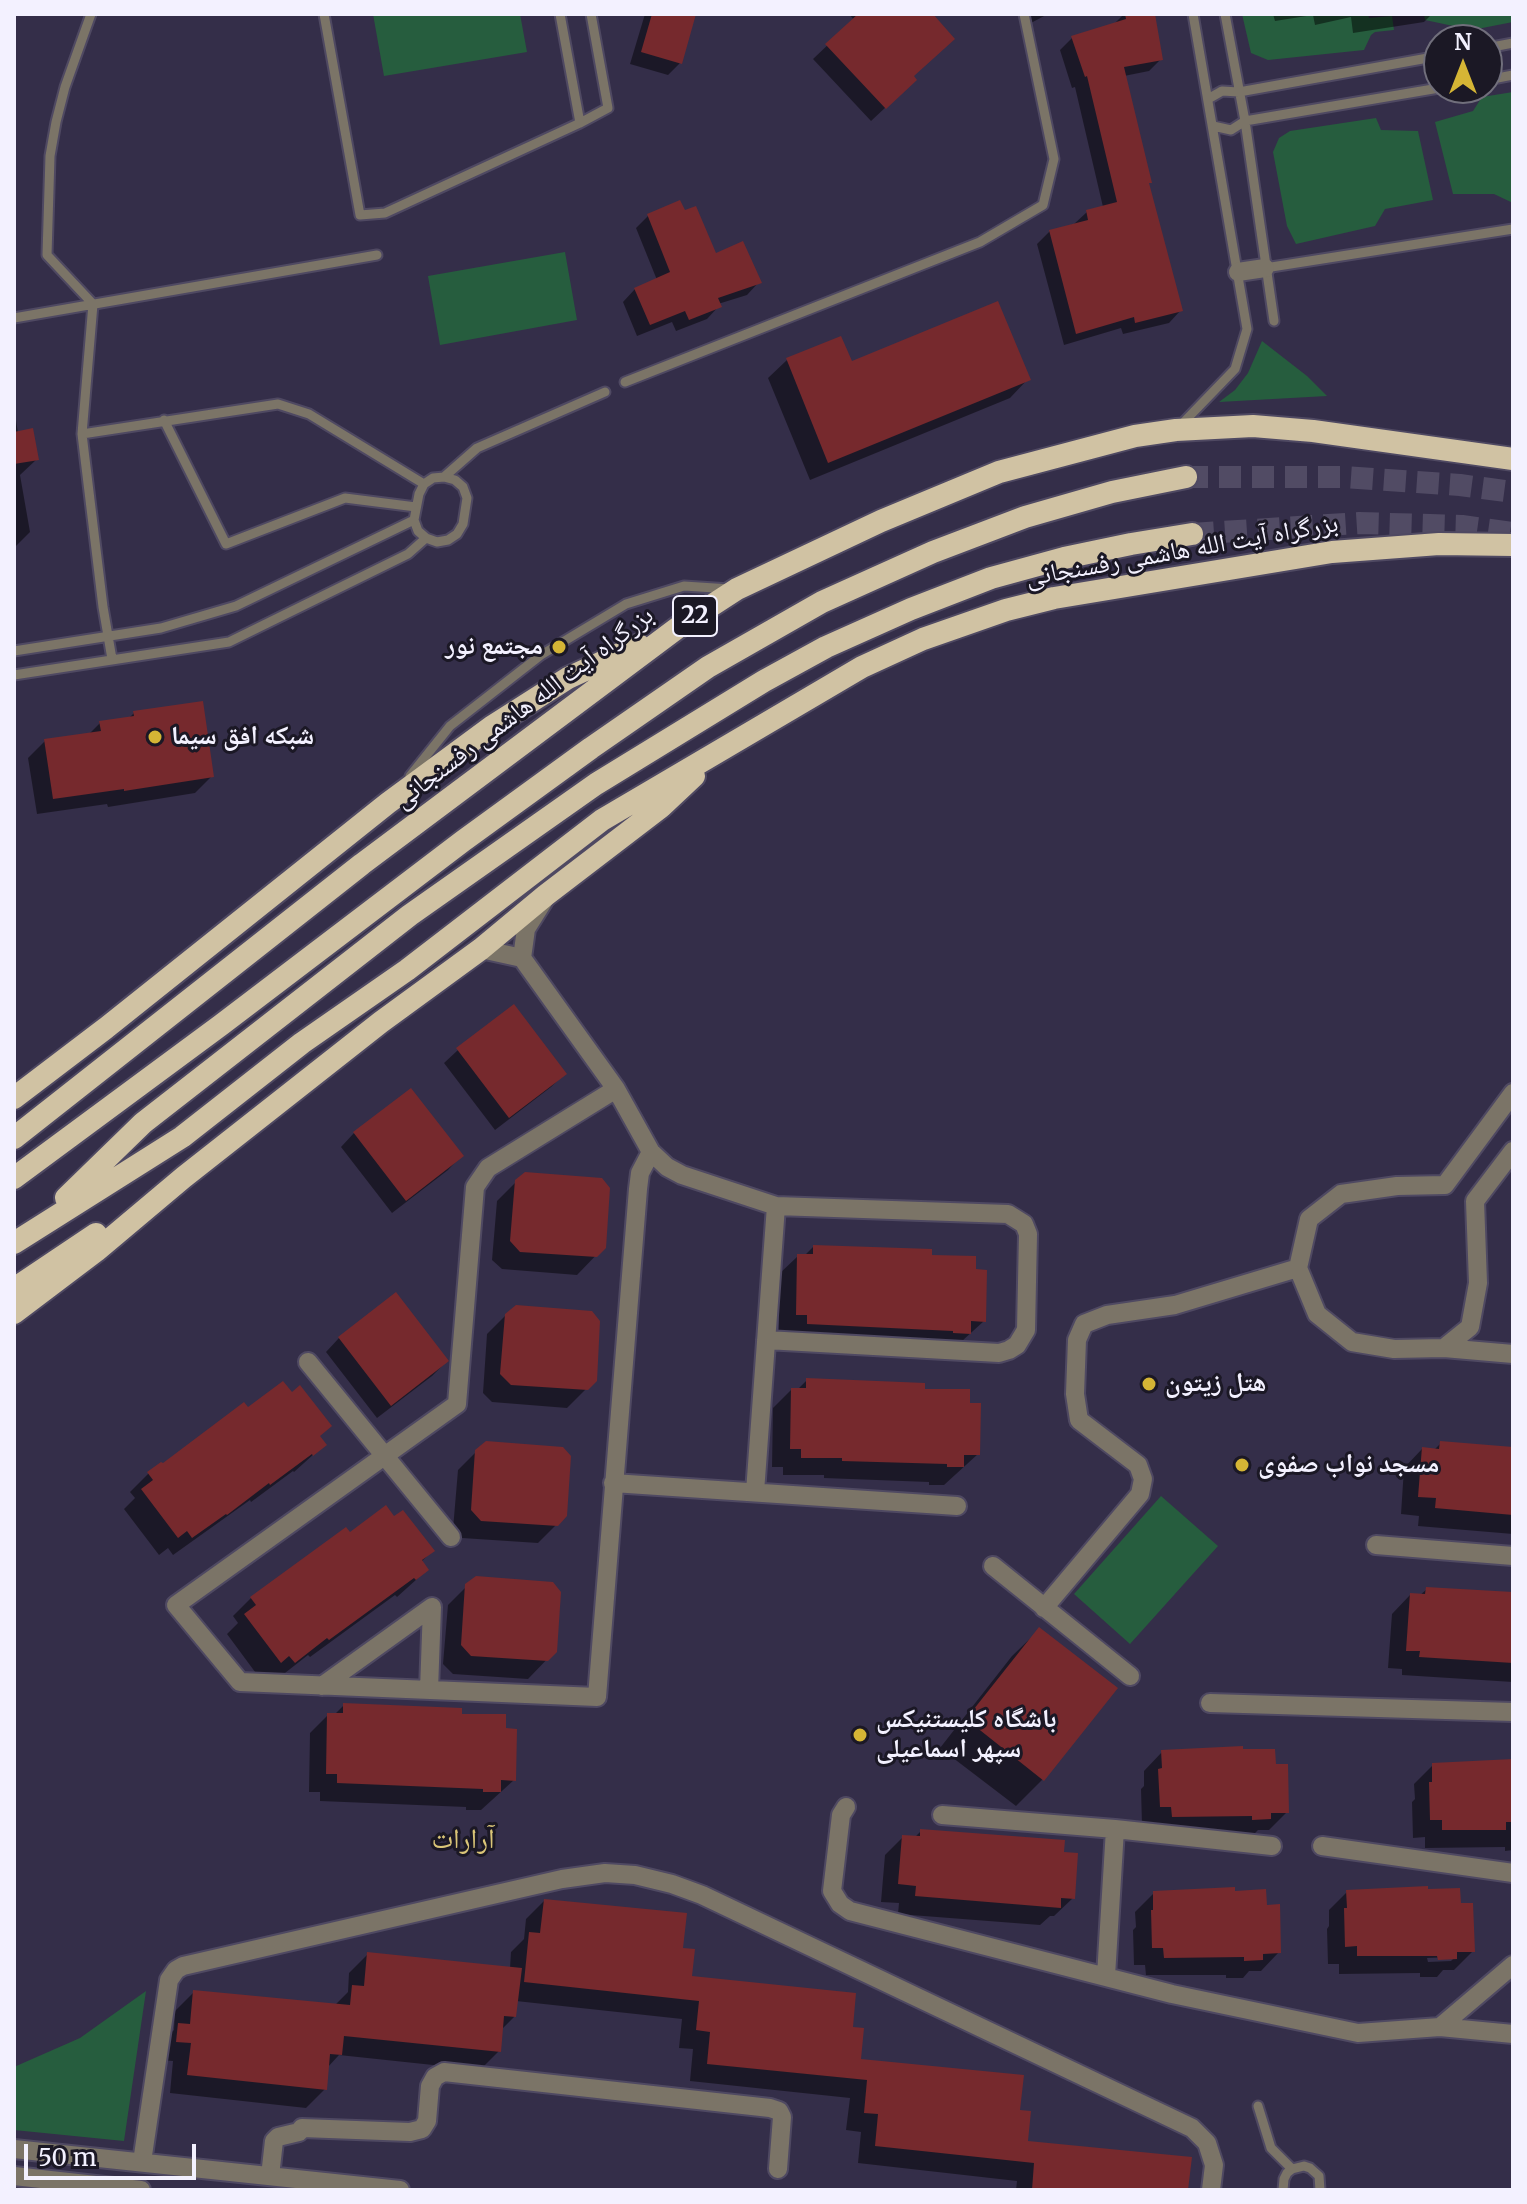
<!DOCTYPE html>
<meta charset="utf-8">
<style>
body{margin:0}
#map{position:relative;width:1527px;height:2204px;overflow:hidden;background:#342e49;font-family:Merriweather,serif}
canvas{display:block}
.frame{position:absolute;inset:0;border:16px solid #f3f1ff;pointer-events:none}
.north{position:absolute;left:1423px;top:24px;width:80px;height:80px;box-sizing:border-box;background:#1b1825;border:2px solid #716f7c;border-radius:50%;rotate:0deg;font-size:22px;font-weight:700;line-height:32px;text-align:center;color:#f3f1ff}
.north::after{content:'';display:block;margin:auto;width:28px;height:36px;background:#d5b535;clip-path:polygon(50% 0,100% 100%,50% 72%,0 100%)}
.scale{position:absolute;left:24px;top:2144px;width:172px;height:36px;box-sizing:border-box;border:4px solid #f3f1ff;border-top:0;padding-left:10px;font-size:24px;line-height:28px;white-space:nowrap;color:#f3f1ff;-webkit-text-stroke:6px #1b1825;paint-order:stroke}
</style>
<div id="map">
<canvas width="1527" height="2204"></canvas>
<div class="frame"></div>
<div class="north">N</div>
<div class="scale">50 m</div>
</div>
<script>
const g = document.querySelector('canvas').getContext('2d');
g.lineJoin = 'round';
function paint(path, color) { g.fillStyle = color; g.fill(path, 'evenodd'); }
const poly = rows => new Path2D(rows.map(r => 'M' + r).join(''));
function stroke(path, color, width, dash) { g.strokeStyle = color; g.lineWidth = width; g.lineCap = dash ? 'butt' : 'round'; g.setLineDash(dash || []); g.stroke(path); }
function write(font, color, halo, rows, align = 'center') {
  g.font = font + ' Merriweather,"Noto Naskh Arabic",serif'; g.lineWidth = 6; g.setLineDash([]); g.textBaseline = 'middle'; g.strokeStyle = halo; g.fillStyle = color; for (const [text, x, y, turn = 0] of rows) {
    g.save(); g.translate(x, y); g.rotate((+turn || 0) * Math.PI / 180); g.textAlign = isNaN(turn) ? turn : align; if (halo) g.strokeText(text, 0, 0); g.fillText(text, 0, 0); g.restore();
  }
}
paint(poly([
 [373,14,520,14,527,52,384,76],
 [1242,14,1368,14,1369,18,1392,16,1394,30,1375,32,1371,35,1364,50,1268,60,1251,53],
 [1424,14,1513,14,1513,22,1472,30,1425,20],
 [1513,92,1513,203,1494,194,1453,194,1435,122,1473,111,1482,97],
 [1376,118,1381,130,1418,131,1433,200,1385,209,1375,226,1296,244,1287,226,1273,152,1279,138,1290,131],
 [565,252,577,320,440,345,428,276],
 [1262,341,1307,376,1327,396,1219,402,1235,390,1248,373],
 [1161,1496,1218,1546,1130,1644,1074,1594],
 [146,1991,124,2141,14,2130,14,2067,80,2038]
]), '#265d3e');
paint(poly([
 [645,14,695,14,680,63,668,75,630,64],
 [849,14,930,14,912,77,901,93,871,121,813,59,854,20],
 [1024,14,1048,14,1029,24],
 [1124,14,1153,14,1161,59,1149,71,1124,76,1148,184,1181,310,1169,323,1123,334,1121,328,1064,345,1037,244,1050,231,1074,224,1087,212,1103,207,1075,87,1072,88,1060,50,1072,38,1112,26],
 [1273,14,1432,14,1424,22,1353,33,1351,17,1315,25,1313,15,1275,21],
 [648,216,714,255,759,282,747,295,718,304,719,306,707,319,676,331,672,322,637,336,623,302,635,289,657,280,636,228],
 [840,338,851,364,1028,379,1010,398,810,480,768,378,787,360],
 [14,408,18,433,37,459,20,475,30,532,14,548],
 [134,713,212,776,195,793,108,807,107,804,37,814,28,758,45,741,88,735,100,723,128,719],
 [458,1050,565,1073,551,1087,495,1130,444,1063],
 [354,1133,461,1156,448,1170,392,1213,341,1147],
 [516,1182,604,1247,577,1275,502,1269,492,1260,497,1201],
 [813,1247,930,1257,974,1271,984,1321,951,1351,779,1333,779,1274,798,1256,804,1256],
 [506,1315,595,1380,567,1408,492,1402,483,1393,487,1334],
 [339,1338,446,1362,432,1376,377,1418,326,1352],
 [807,1380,923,1391,978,1454,944,1485,929,1485,929,1482,824,1478,824,1475,783,1475,783,1467,772,1467,773,1408,791,1390,797,1390],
 [247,1410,324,1445,294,1472,293,1471,251,1502,250,1500,173,1555,168,1548,159,1555,124,1509,135,1498,130,1492,149,1473],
 [1441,1443,1513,1449,1513,1534,1418,1526,1419,1516,1401,1514,1404,1468,1422,1449,1434,1450],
 [477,1451,565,1516,538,1543,462,1538,453,1529,458,1470],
 [350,1535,432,1551,421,1562,427,1570,397,1597,395,1595,310,1657,308,1655,276,1680,270,1673,261,1680,227,1634,238,1623,233,1616,251,1598],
 [467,1586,555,1651,528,1679,453,1674,443,1664,448,1605],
 [1427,1589,1513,1594,1513,1682,1402,1675,1402,1669,1388,1668,1392,1614,1410,1595,1419,1596],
 [1040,1629,1043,1779,1016,1806,940,1748,1012,1656],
 [344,1705,460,1716,504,1730,514,1780,481,1810,466,1810,466,1807,320,1801,320,1792,309,1792,310,1733,328,1715,334,1715],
 [1162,1752,1274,1766,1287,1812,1269,1830,1258,1830,1251,1837,1142,1825,1141,1789,1144,1786,1144,1771],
 [1433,1765,1513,1765,1513,1850,1505,1851,1505,1847,1425,1848,1425,1837,1413,1838,1412,1802,1415,1799,1414,1784],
 [921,1831,1062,1854,1073,1898,1054,1916,1050,1916,1040,1925,898,1914,899,1903,881,1902,885,1855,903,1837,914,1838],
 [1426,1891,1459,1906,1473,1951,1454,1970,1443,1970,1437,1977,1420,1977,1420,1973,1339,1974,1339,1964,1328,1964,1327,1929,1329,1926,1329,1910,1347,1892],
 [1455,1957,1451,1961,1428,1962,1427,1958],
 [1154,1893,1233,1893,1265,1907,1279,1952,1261,1971,1249,1971,1243,1978,1226,1978,1226,1975,1146,1975,1145,1965,1134,1965,1133,1930,1136,1927,1135,1912],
 [544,1901,681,1949,690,1978,851,2029,859,2061,1018,2111,1026,2143,1186,2190,1016,2190,1017,2181,858,2163,861,2132,846,2130,850,2098,690,2081,693,2049,679,2048,682,2019,516,2001,515,2016,501,2030,499,2051,480,2070,339,2055,327,2068,325,2089,306,2108,170,2093,173,2061,159,2060,160,2043,174,2030,175,2011,194,1992,334,2006,348,1992,349,1973,368,1954,510,1968,511,1952,524,1939,526,1919]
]), '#0007');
paint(poly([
 [652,14,696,14,682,64,641,52],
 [858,14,933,14,955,39,914,76,917,80,886,109,825,44],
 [1125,14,1155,14,1163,60,1124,67,1152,183,1149,183,1183,311,1135,323,1134,317,1076,334,1049,230,1088,220,1086,210,1117,202,1087,76,1085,77,1071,36,1126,19],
 [680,200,685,210,696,206,716,253,743,241,762,283,718,298,722,307,689,320,685,311,650,325,634,288,670,272,647,214],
 [998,301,1031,380,828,463,786,358,841,336,852,361],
 [33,428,39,460,14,464,14,432],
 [203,701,214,777,124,791,124,789,53,799,44,739,101,731,99,721,134,716,133,711],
 [514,1004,567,1074,509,1118,456,1048],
 [411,1088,464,1156,406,1201,353,1132],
 [525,1172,602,1178,610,1188,606,1248,597,1257,520,1252,510,1241,515,1180],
 [813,1245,932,1249,932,1255,976,1256,976,1269,987,1270,986,1322,971,1321,971,1334,953,1333,953,1331,807,1324,807,1315,796,1315,797,1254,813,1254],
 [396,1292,449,1361,391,1406,338,1337],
 [516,1305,592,1311,600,1321,597,1381,588,1390,511,1385,500,1374,505,1314],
 [806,1378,925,1383,925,1389,970,1389,970,1403,981,1403,980,1455,964,1455,964,1467,947,1467,947,1464,842,1461,842,1458,801,1458,801,1449,790,1449,791,1388,806,1388],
 [283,1381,292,1392,300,1385,332,1426,320,1436,327,1445,313,1456,312,1454,270,1485,269,1483,227,1515,226,1514,192,1538,187,1531,178,1538,141,1489,153,1480,147,1472,161,1462,163,1463,244,1402,248,1407],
 [486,1441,563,1447,571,1456,567,1516,558,1526,481,1521,471,1510,475,1450],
 [1440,1441,1513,1447,1513,1515,1435,1508,1436,1498,1418,1497,1422,1447,1439,1449],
 [386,1505,394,1516,403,1510,435,1551,422,1560,429,1570,416,1580,414,1578,329,1640,327,1638,295,1663,289,1656,281,1663,244,1614,256,1605,250,1597,346,1527,350,1532],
 [476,1576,553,1582,561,1592,557,1652,548,1661,471,1656,461,1645,465,1584],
 [1426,1587,1513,1592,1513,1663,1419,1657,1420,1651,1406,1651,1410,1593,1425,1594],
 [1039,1627,1118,1688,1044,1781,966,1719],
 [343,1703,462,1708,462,1714,506,1714,506,1728,517,1729,516,1781,501,1780,501,1792,483,1792,483,1789,337,1783,337,1774,326,1774,327,1713,343,1713],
 [1243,1746,1243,1749,1275,1749,1276,1764,1288,1764,1289,1813,1271,1813,1271,1819,1252,1820,1252,1816,1172,1817,1171,1807,1160,1807,1158,1769,1162,1768,1161,1750],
 [1513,1759,1513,1822,1506,1822,1506,1830,1442,1830,1442,1820,1430,1820,1429,1782,1432,1782,1432,1763],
 [920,1829,1065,1840,1064,1852,1078,1853,1075,1899,1061,1898,1061,1908,915,1896,916,1886,898,1884,902,1835,920,1836],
 [1428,1886,1428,1889,1460,1888,1461,1903,1473,1903,1475,1952,1457,1952,1457,1959,1438,1960,1437,1956,1357,1956,1357,1946,1345,1947,1344,1908,1347,1908,1346,1890],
 [1235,1887,1235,1891,1266,1889,1267,1905,1280,1904,1281,1953,1263,1954,1263,1960,1244,1961,1244,1957,1164,1958,1163,1948,1152,1948,1151,1910,1153,1910,1153,1891],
 [544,1899,687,1913,683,1948,695,1949,692,1976,856,1993,853,2027,864,2028,861,2059,1024,2075,1020,2110,1031,2111,1028,2141,1192,2157,1188,2190,1032,2190,1034,2163,875,2146,878,2114,864,2113,867,2080,707,2064,710,2032,696,2030,699,2001,524,1982,529,1932,540,1933],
 [367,1952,522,1968,516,2017,504,2016,501,2052,344,2036,342,2055,330,2054,327,2090,187,2075,191,2043,176,2042,178,2023,190,2024,193,1990,350,2005,352,1985,364,1986]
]), '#76292d');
stroke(poly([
 [1186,477,1345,477,1460,485,1513,492],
 [1192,534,1359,523,1462,526,1513,533]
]), '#514b64', 22, [22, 11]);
const service = poly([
 [91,14,65,87,56,122,50,156,47,255,93,304,82,434,103,607,112,659],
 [324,14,360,215,385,213,580,123,560,14],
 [1225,14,1245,121,1274,321],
 [1487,48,1513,43],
 [1487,80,1513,75],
 [1208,99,1222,91,1239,92,1439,56],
 [580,123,608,108,591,14],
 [1213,126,1231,130,1245,121,1439,88],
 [1265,268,1513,229],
 [14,318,377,255],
 [625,382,980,242,1043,205,1054,159,1024,14],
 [164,420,226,544,345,498,416,507],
 [1180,426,1235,369,1247,329,1193,14],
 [82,434,278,404,309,414,424,484],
 [444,477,455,480,463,487,467,498,463,524,457,534,448,540,437,542,426,538,418,531,414,520,419,494,424,484,433,478,444,477],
 [444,477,477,448,605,392],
 [14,651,161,628,236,606,414,520],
 [14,675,229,642,408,554,426,538],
 [410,776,450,726,541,655,626,604,684,586,730,589],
 [1258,2106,1271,2148,1292,2169],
 [1283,2190,1284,2179,1287,2173,1292,2169,1304,2166,1310,2168,1319,2176,1320,2190]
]);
const minor = poly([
 [1238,272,1265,268],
 [481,949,522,958,616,1089,651,1152,667,1167,682,1175,776,1206,1008,1214,1024,1224,1028,1234,1026,1330,1017,1345,1009,1350,999,1353,766,1340],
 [522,958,526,929,543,902],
 [616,1089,488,1168,475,1187,457,1404,176,1605,240,1682,597,1697,638,1189,640,1173,651,1152],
 [1513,1093,1445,1185,1397,1186,1341,1194,1309,1219,1298,1268,1317,1314,1352,1342,1394,1349,1444,1348,1513,1354],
 [1444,1348,1470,1327,1478,1283,1475,1201,1513,1151],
 [308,1362,451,1537],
 [613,1483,957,1506],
 [755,1492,776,1206],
 [1376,1545,1513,1556],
 [993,1566,1130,1676],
 [1044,1608,1140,1494,1143,1479,1138,1465,1079,1420,1075,1394,1077,1340,1084,1324,1107,1315,1175,1305,1298,1268],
 [322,1686,432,1607,429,1690],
 [1210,1703,1513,1712],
 [846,1807,841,1815,832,1891,840,1904,850,1911,1172,1994,1358,2033,1440,2027,1513,1965],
 [942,1815,1115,1829],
 [1322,1846,1513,1873],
 [1106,1976,1115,1829,1272,1846],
 [1440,2027,1513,2034],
 [14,2149,400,2190],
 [142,2162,169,1980,176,1970,183,1966,562,1879,605,1873,635,1875,672,1884,702,1895,1192,2128,1207,2143,1214,2165,1211,2190],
 [14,2176,141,2190],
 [270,2176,274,2141,278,2137,299,2132,302,2128,410,2132,422,2129,427,2121,430,2086,435,2077,444,2072,770,2108,779,2111,782,2117,778,2169]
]);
const trunk = poly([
 [14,1098,106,1028,388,803,491,727,568,678,639,645],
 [14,1138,362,864,680,626,737,589,881,521,999,472,1135,436,1176,430,1253,426,1313,431,1513,459],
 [14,1178,221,1025,463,841,591,748,708,667,822,602,933,552,1025,517,1112,492,1186,477],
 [66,1198,143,1123,410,915,596,784,764,681,826,647,911,609,991,578,1064,558,1131,544,1192,534],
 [14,1243,182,1137,302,1043,407,970,602,820,862,667,923,639,1006,610,1054,598,1332,552,1439,544,1513,545],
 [14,1289,96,1234],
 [14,1313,96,1251,184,1177,381,1022,481,949,546,895,661,807,694,776]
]);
stroke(service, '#4f4962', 13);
stroke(minor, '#4f4962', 22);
stroke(trunk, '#4f4962', 26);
stroke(service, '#7b7467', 9);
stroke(minor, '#7b7467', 18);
stroke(trunk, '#d0c2a3', 22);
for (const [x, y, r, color] of [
 [559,647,8,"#d5b535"],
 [155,737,8,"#d5b535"],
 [1149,1384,8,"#d5b535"],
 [1242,1465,8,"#d5b535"],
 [860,1735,8,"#d5b535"]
]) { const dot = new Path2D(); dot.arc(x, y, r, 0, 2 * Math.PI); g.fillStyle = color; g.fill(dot); stroke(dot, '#1b1825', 3); }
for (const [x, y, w] of [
 [695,616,44]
]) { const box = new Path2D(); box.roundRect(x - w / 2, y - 20, w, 40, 6); g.fillStyle = '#1b1825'; g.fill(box); stroke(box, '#f3f1ff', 2); }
write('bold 24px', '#f3f1ff', null, [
 ["22",695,616]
]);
write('26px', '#f3f1ff', '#1b1825', [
 ["بزرگراه آیت الله هاشمی رفسنجانی",1182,551,-10],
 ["بزرگراه آیت الله هاشمی رفسنجانی",524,708,-37]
]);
write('bold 26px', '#f3f1ff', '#1b1825', [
 ["مجتمع نور",543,647,"right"],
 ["شبکه افق سیما",171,737],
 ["هتل زیتون",1165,1384],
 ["مسجد نواب صفوی",1258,1465],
 ["باشگاه کلیستنیکس",876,1720],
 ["سپهر اسماعیلی",876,1750]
], 'left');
write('28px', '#dac578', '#1b1825', [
 ["آرارات",463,1840]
]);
</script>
